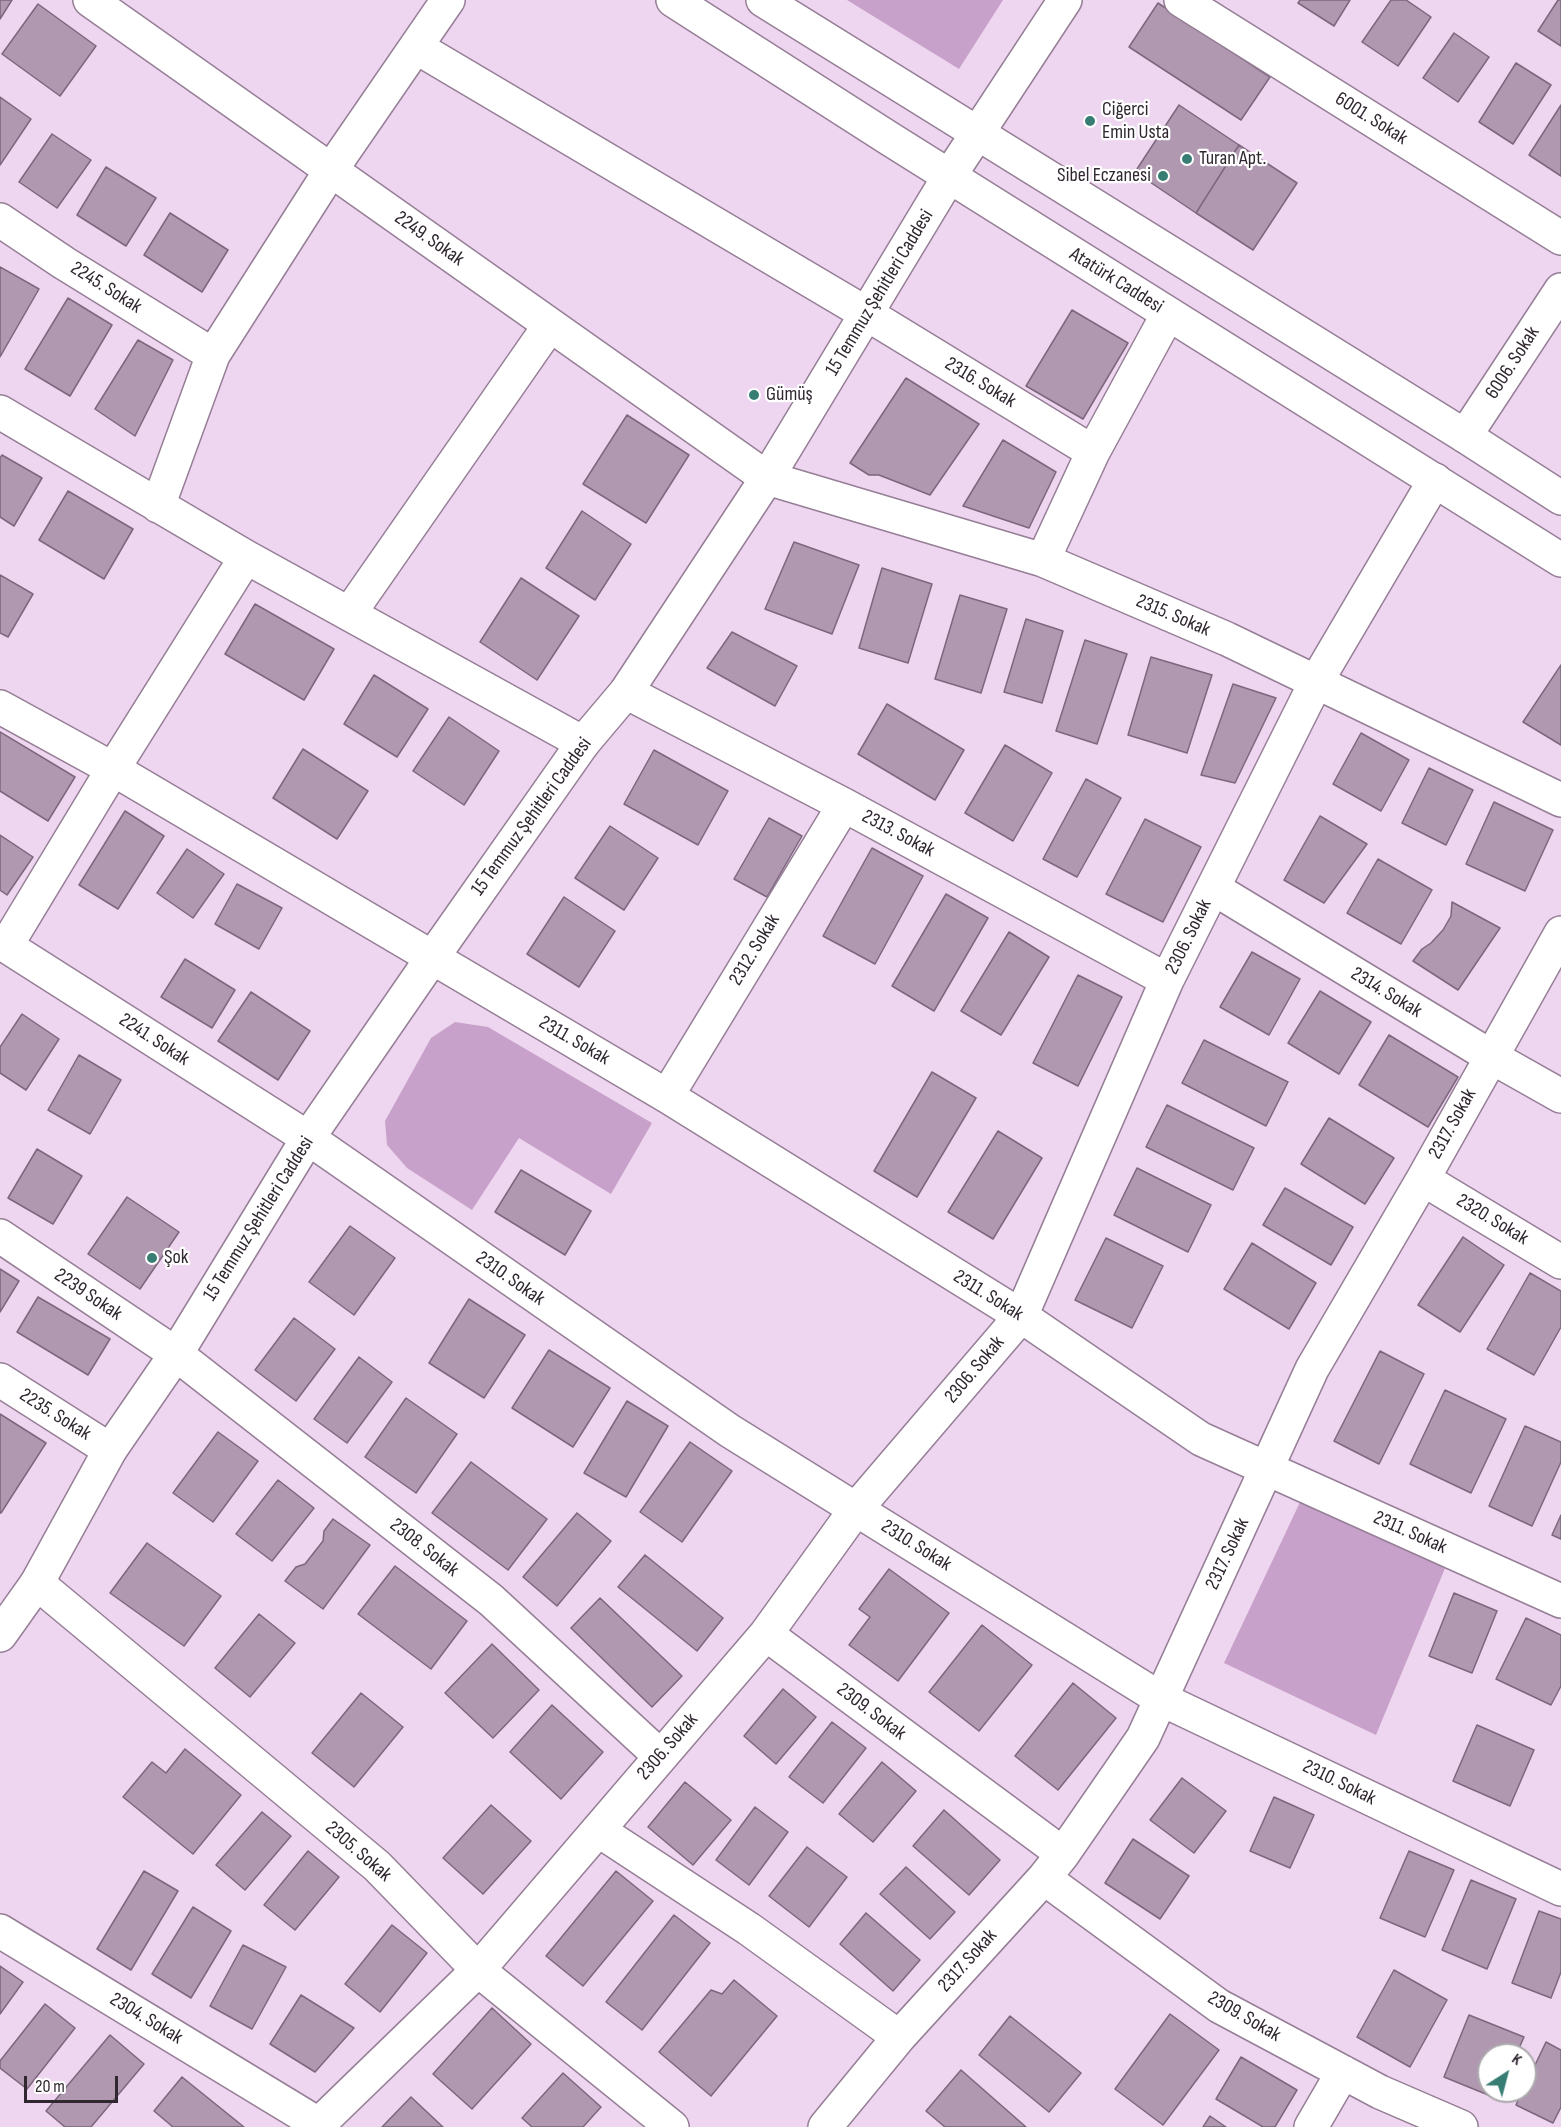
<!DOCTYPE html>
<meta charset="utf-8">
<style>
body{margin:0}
#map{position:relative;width:1561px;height:2127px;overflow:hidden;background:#efd6f0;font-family:"Sofia Sans Condensed",sans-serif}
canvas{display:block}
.north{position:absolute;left:1477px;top:2043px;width:60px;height:60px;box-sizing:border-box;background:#fff;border:2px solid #aca9ad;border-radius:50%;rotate:36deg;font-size:16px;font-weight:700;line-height:24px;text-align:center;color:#302731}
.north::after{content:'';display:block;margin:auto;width:21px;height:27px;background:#377d74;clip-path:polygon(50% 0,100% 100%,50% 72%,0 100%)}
.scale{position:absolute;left:24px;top:2076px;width:94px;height:27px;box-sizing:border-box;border:3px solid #302731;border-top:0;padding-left:8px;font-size:18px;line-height:21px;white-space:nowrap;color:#302731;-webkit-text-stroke:4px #fff;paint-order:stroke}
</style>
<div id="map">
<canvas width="1561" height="2127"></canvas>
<div class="north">K</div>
<div class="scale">20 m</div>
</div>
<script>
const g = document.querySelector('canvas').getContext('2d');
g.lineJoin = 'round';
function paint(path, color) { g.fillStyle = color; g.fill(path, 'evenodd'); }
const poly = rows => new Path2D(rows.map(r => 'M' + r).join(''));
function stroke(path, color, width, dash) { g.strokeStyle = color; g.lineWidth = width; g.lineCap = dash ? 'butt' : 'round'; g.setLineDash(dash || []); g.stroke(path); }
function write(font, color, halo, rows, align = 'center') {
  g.font = font + ' "Sofia Sans Condensed",sans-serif'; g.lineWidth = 4.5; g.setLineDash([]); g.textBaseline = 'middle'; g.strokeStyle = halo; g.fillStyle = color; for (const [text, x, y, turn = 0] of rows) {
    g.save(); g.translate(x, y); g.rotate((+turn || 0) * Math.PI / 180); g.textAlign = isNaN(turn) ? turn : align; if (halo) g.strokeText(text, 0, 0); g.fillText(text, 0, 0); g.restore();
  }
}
paint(poly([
 [847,0,1003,0,959,69],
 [455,1022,488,1027,652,1123,611,1194,519,1138,472,1210,407,1168,387,1145,385,1121,431,1038],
 [1302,1498,1448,1561,1376,1735,1224,1663]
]), '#c7a1c9');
const building = poly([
 [0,0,12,0,0,19,0,0],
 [1300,0,1350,0,1334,26,1298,3,1300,0],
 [1391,0,1406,0,1431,17,1398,66,1362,42,1391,0],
 [1558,0,1561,0,1561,46,1538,31,1558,0],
 [1158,3,1270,77,1241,120,1129,47,1158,3],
 [38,4,96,46,60,96,2,54,38,4],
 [1454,33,1489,57,1458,102,1423,78,1454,33],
 [1516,63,1551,85,1513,144,1479,122,1516,63],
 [0,97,31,119,0,165,0,97],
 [1179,105,1239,145,1196,213,1135,172,1179,105],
 [1561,105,1561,176,1529,155,1561,105],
 [52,134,91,160,57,208,19,182,52,134],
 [1239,145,1297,183,1253,250,1196,213,1239,145],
 [106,167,156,198,126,246,77,215,106,167],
 [170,213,228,250,202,292,144,255,170,213],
 [0,267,39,289,0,357,0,267],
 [68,298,112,325,70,396,25,369,68,298],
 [1072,310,1128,343,1083,419,1026,386,1072,310],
 [138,340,173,360,135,436,95,409,138,340],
 [906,378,979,424,930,495,879,475,869,475,850,463,906,378],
 [627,415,689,455,646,523,583,484,627,415],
 [1003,440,1056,472,1029,528,963,506,1003,440],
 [2,455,42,478,14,526,0,517,0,458,2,455],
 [68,491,133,529,104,579,39,540,68,491],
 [582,511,631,544,595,600,546,568,582,511],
 [794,542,859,565,832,634,765,609,794,542],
 [882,568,932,584,908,663,859,648,882,568],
 [0,575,33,594,8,637,0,633,0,575],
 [521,578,579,616,537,680,480,642,521,578],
 [960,595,1007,609,981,693,935,679,960,595],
 [255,604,334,649,304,700,225,654,255,604],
 [1026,619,1063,631,1042,703,1004,692,1026,619],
 [732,632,797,666,775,706,707,668,732,632],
 [1085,640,1127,654,1097,744,1056,731,1085,640],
 [1151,657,1212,675,1187,753,1128,735,1151,657],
 [1561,665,1561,745,1523,722,1561,665],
 [374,675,428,709,397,757,344,724,374,675],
 [1233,684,1276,698,1235,783,1201,775,1233,684],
 [887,704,964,750,935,800,858,754,887,704],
 [449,717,499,751,464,805,413,771,449,717],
 [0,732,75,777,48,821,0,791,0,732],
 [1361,733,1409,760,1381,811,1333,784,1361,733],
 [1005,745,1052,773,1013,841,965,813,1005,745],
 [303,749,368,791,337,839,273,798,303,749],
 [654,750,728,791,698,845,624,804,654,750],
 [1429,768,1473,790,1446,845,1402,823,1429,768],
 [1086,779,1121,798,1077,877,1043,859,1086,779],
 [1494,802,1553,830,1525,891,1466,864,1494,802],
 [125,811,164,836,118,909,79,885,125,811],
 [1320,816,1367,844,1324,903,1284,880,1320,816],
 [769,818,802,836,767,897,734,879,769,818],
 [1145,819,1201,847,1163,922,1106,894,1145,819],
 [610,826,658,858,624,910,575,878,610,826],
 [0,835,33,857,7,895,0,890,0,835],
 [872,848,923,876,875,964,823,936,872,848],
 [187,849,224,874,193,918,157,893,187,849],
 [1378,859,1432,890,1401,944,1347,913,1378,859],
 [237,884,282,908,259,949,215,924,237,884],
 [946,894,988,918,934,1011,892,986,946,894],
 [564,897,615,931,579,987,527,954,564,897],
 [1452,902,1500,928,1458,990,1413,961,1422,949,1431,943,1443,930,1451,916,1452,902],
 [1009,932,1049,957,1001,1035,961,1011,1009,932],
 [1252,952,1300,979,1269,1035,1220,1007,1252,952],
 [185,959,235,990,212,1028,161,997,185,959],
 [1078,975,1122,997,1078,1086,1033,1063,1078,975],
 [1320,991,1371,1022,1339,1074,1288,1043,1320,991],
 [251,992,310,1031,278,1080,218,1041,251,992],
 [22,1014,59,1039,26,1090,0,1073,0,1047,22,1014],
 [1389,1035,1458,1077,1428,1127,1359,1085,1389,1035],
 [1204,1040,1288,1082,1266,1126,1182,1083,1204,1040],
 [79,1055,121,1080,90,1134,48,1110,79,1055],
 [932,1072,976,1098,917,1197,874,1171,932,1072],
 [1167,1105,1254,1148,1233,1190,1146,1147,1167,1105],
 [1329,1118,1394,1158,1365,1204,1301,1164,1329,1118],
 [998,1131,1042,1158,993,1239,948,1212,998,1131],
 [37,1149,82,1176,53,1224,8,1198,37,1149],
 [1137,1168,1211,1205,1188,1252,1114,1215,1137,1168],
 [521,1170,591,1211,565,1255,495,1212,521,1170],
 [1285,1188,1353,1227,1331,1265,1263,1225,1285,1188],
 [127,1197,179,1232,140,1289,88,1254,127,1197],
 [350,1226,395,1258,354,1315,309,1282,350,1226],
 [1463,1237,1504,1265,1460,1332,1418,1305,1463,1237],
 [1106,1238,1163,1266,1132,1328,1075,1300,1106,1238],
 [1252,1243,1316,1283,1289,1329,1224,1289,1252,1243],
 [0,1269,19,1281,0,1312,0,1269],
 [1530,1273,1561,1291,1561,1327,1534,1375,1487,1349,1530,1273],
 [38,1297,110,1339,88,1375,17,1332,38,1297],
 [469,1299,525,1335,484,1398,429,1363,469,1299],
 [294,1318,335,1349,296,1401,255,1370,294,1318],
 [549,1350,610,1388,573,1447,512,1408,549,1350],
 [1380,1351,1424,1374,1379,1464,1334,1441,1380,1351],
 [359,1357,392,1382,347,1443,314,1419,359,1357],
 [1445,1390,1506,1419,1471,1493,1410,1464,1445,1390],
 [406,1398,457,1434,416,1493,365,1457,406,1398],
 [627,1401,668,1426,626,1497,584,1473,627,1401],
 [0,1414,46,1443,1,1513,0,1513,0,1414],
 [1525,1426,1561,1442,1561,1462,1532,1526,1489,1506,1525,1426],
 [218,1432,258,1461,213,1522,173,1493,218,1432],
 [690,1442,732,1471,682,1542,640,1512,690,1442],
 [471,1462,547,1519,508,1570,432,1513,471,1462],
 [278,1480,314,1508,272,1561,236,1534,278,1480],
 [577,1513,611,1541,557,1606,523,1577,577,1513],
 [1561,1515,1561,1539,1552,1535,1561,1515],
 [333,1519,370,1545,323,1609,285,1581,296,1567,305,1564,323,1541,324,1531,333,1519],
 [147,1543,221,1596,184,1646,110,1593,147,1543],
 [645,1555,723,1618,697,1651,618,1587,645,1555],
 [395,1566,467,1621,431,1669,358,1614,395,1566],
 [889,1569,949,1613,898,1681,849,1645,870,1617,859,1609,889,1569],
 [1454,1593,1497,1611,1472,1673,1429,1656,1454,1593],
 [600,1598,682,1676,652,1707,571,1628,600,1598],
 [259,1614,295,1643,250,1697,215,1668,259,1614],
 [1526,1618,1561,1635,1561,1686,1551,1705,1496,1679,1526,1618],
 [982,1625,1032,1665,979,1731,929,1692,982,1625],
 [492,1644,539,1690,493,1738,445,1693,492,1644],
 [1073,1683,1116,1718,1058,1790,1015,1756,1073,1683],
 [783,1689,816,1717,776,1764,744,1736,783,1689],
 [361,1693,403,1727,354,1787,312,1753,361,1693],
 [552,1705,603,1752,561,1799,510,1752,552,1705],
 [832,1722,866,1748,823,1803,789,1777,832,1722],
 [1477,1725,1534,1750,1510,1806,1453,1781,1477,1725],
 [185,1749,241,1795,193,1854,123,1797,152,1762,166,1773,185,1749],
 [882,1762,916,1791,873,1842,839,1814,882,1762],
 [1182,1778,1226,1811,1194,1853,1150,1820,1182,1778],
 [685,1782,731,1820,693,1865,648,1827,685,1782],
 [1274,1797,1314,1815,1290,1868,1250,1851,1274,1797],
 [491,1805,531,1841,483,1894,443,1858,491,1805],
 [755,1807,788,1832,749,1885,716,1860,755,1807],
 [944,1810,1000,1860,969,1895,913,1846,944,1810],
 [262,1812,291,1836,245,1890,216,1865,262,1812],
 [1133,1839,1189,1876,1160,1919,1105,1883,1133,1839],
 [807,1847,847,1877,809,1927,769,1896,807,1847],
 [308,1851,339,1877,295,1930,264,1905,308,1851],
 [1409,1851,1454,1870,1425,1937,1380,1918,1409,1851],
 [906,1867,955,1912,930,1939,880,1894,906,1867],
 [144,1871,178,1891,131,1970,97,1949,144,1871],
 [616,1871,653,1901,583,1986,546,1956,616,1871],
 [1471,1880,1516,1899,1487,1969,1442,1950,1471,1880],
 [193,1907,231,1931,191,1998,152,1974,193,1907],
 [1539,1911,1561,1919,1561,1972,1551,1998,1512,1983,1539,1911],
 [866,1913,920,1960,893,1991,840,1944,866,1913],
 [674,1915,710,1943,642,2030,606,2002,674,1915],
 [392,1925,427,1953,380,2012,345,1984,392,1925],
 [243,1945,286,1967,252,2029,210,2006,243,1945],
 [0,1966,23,1982,0,2014,0,1966],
 [1394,1970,1447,2000,1410,2067,1357,2037,1394,1970],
 [734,1980,777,2016,711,2096,659,2052,711,1990,722,1994,734,1980],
 [301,1995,354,2028,315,2072,270,2044,301,1995],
 [45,2004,75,2028,27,2089,0,2068,0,2061,45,2004],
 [492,2008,531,2044,472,2109,433,2074,492,2008],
 [1170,2014,1219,2050,1163,2125,1115,2089,1170,2014],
 [1469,2015,1524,2037,1516,2055,1489,2055,1489,2091,1502,2091,1498,2099,1444,2077,1469,2015],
 [1010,2016,1081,2073,1049,2112,979,2055,1010,2016],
 [110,2035,144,2064,91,2127,65,2127,46,2111,110,2035],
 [1546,2042,1561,2050,1561,2107,1553,2123,1516,2105,1522,2091,1525,2091,1525,2086,1546,2042],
 [1241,2057,1297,2090,1275,2127,1263,2127,1216,2099,1241,2057],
 [961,2070,1026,2127,945,2127,926,2111,961,2070],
 [563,2073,601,2107,583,2127,532,2127,522,2118,563,2073],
 [182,2077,244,2127,173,2127,154,2111,182,2077],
 [411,2097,443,2127,382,2127,411,2097],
 [1210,2116,1226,2127,1203,2127,1210,2116]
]);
paint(building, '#b098b1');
stroke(building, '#7c677d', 1.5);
const street = poly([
 [90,0,767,478,1043,560,1227,639,1561,800],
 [1181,0,1561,238],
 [416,47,867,314,1093,452],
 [0,220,64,263,213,355],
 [0,412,246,557,583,743],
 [1465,436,1561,290],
 [158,506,213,355,331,170,448,0],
 [1043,560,1093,452,1168,314],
 [349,614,550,325],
 [626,692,844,805,1167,980],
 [0,707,113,769,667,1096,1021,1316,1201,1439,1561,1601],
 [1213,888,1490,1056,1561,1096],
 [0,942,308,1138,730,1431,1161,1699,1561,1889],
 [6,946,113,769,246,557],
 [667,1096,844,805],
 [1423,1179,1561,1262],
 [0,1236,176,1354,491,1600,660,1756],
 [0,1380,110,1450],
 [37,1583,377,1866,478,1970,672,2127],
 [766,1634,1063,1854],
 [598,1830,749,1929,899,2037],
 [1044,1878,1219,2006,1380,2092,1461,2127],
 [0,1931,323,2127],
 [316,2127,478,1970,766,1634,856,1509,1021,1316,1167,980,1316,682,1435,480],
 [825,2127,899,2037,1044,1878,1063,1854,1143,1738,1312,1369,1423,1179,1561,933],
 [1311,2127,1343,2072]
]);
const secondary = poly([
 [673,0,890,139,1561,560],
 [763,0,1465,436,1561,498],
 [0,1635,37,1583,110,1450,176,1354,308,1138,432,958,583,743,626,692,767,478,950,175,1065,0]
]);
stroke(street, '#957e96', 36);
stroke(secondary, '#957e96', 36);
stroke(street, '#fff', 33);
stroke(secondary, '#fff', 33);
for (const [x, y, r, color] of [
 [1090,121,6,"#377d74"],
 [1187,159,6,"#377d74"],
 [1163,176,6,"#377d74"],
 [754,395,6,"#377d74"],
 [152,1258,6,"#377d74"]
]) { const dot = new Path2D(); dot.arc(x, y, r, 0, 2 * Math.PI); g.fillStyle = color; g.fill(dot); stroke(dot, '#fff', 2); }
write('20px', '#302731', '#fff', [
 ["Ciğerci",1102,110],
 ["Emin Usta",1102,133],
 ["Turan Apt.",1199,159],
 ["Sibel Eczanesi",1151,176,"right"],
 ["Gümüş",766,395],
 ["Şok",164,1258]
], 'left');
write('20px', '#302731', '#fff', [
 ["6001. Sokak",1371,119,32],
 ["2249. Sokak",429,239,35],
 ["Atatürk Caddesi",1116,281,32],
 ["2245. Sokak",106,288,32],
 ["15 Temmuz Şehitleri Caddesi",880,293,-59],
 ["6006. Sokak",1513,363,-57],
 ["2316. Sokak",980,383,31],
 ["2315. Sokak",1173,616,23],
 ["15 Temmuz Şehitleri Caddesi",532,817,-54],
 ["2313. Sokak",898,834,28],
 ["2306. Sokak",1189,937,-64],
 ["2312. Sokak",755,950,-59],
 ["2314. Sokak",1386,993,31],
 ["2241. Sokak",154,1040,33],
 ["2311. Sokak",574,1041,30],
 ["2317. Sokak",1453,1124,-61],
 ["15 Temmuz Şehitleri Caddesi",259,1219,-58],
 ["2320. Sokak",1492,1220,31],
 ["2310. Sokak",510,1279,35],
 ["2239 Sokak",88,1295,34],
 ["2311. Sokak",988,1296,32],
 ["2306. Sokak",975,1370,-50],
 ["2235. Sokak",55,1415,32],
 ["2311. Sokak",1410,1533,24],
 ["2310. Sokak",916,1546,32],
 ["2308. Sokak",424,1548,38],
 ["2317. Sokak",1228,1554,-65],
 ["2309. Sokak",871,1712,37],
 ["2306. Sokak",668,1747,-49],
 ["2310. Sokak",1339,1783,26],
 ["2305. Sokak",358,1852,41],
 ["2317. Sokak",968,1961,-48],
 ["2309. Sokak",1244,2017,30],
 ["2304. Sokak",146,2019,31]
]);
</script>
